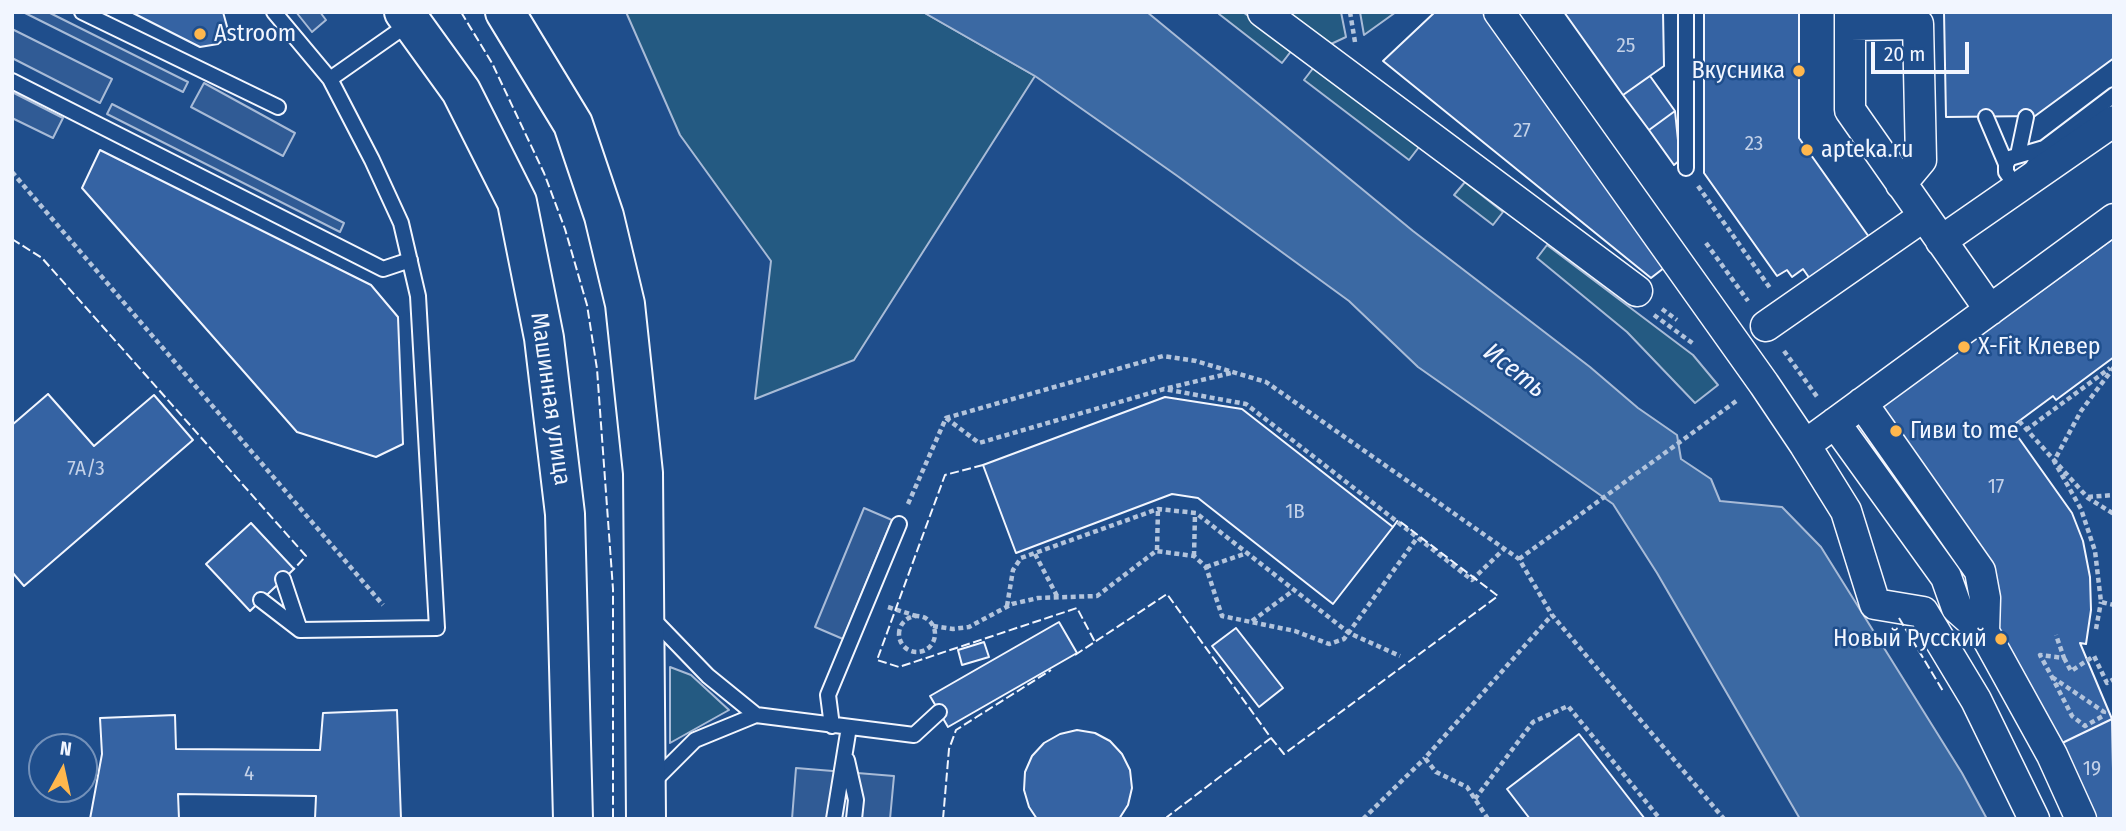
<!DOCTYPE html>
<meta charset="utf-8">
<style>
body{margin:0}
#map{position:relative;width:2126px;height:831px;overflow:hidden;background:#1f4e8c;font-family:"Fira Sans Condensed",sans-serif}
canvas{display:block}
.frame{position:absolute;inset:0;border:14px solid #f2f6ff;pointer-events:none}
.north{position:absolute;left:28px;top:733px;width:70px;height:70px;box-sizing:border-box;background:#1f4e8c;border:2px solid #7391ba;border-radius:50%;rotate:8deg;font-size:19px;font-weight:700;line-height:28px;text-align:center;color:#f2f6ff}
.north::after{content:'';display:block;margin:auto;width:24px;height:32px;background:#ffb74d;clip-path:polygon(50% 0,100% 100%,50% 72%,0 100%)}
.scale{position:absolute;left:1871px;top:42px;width:98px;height:32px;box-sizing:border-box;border:4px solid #f2f6ff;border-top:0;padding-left:9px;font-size:21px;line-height:24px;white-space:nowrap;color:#f2f6ff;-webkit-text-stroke:5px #1f4e8c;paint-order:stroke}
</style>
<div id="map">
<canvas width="2126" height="831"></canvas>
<div class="frame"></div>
<div class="north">N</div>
<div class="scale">20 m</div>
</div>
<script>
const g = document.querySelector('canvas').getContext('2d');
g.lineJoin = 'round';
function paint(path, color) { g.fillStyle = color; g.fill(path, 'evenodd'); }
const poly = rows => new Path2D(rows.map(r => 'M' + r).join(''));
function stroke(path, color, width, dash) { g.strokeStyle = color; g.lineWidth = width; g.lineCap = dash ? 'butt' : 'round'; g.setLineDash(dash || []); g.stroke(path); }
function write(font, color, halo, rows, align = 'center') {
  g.font = font + ' "Fira Sans Condensed",sans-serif'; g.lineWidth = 5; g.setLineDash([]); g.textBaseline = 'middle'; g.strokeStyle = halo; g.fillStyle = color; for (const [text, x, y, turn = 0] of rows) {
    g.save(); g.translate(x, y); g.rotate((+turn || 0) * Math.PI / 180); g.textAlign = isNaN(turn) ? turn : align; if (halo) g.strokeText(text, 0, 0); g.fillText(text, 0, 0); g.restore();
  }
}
const green = poly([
 [626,12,923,12,1035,76,854,360,755,399,771,261,680,135,626,12],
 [1220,12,1243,12,1292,50,1282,63,1219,14,1220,12],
 [1288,12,1341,12,1346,37,1331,44,1288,12],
 [1360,12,1396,12,1364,35,1360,12],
 [1314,67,1419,147,1409,160,1304,80,1314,67],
 [1465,182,1503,212,1493,225,1454,195,1465,182],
 [1547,245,1693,355,1718,385,1695,403,1627,332,1537,258,1547,245],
 [670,667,691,675,729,710,670,743,670,667]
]);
paint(green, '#245a82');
stroke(green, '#a8bbd7', 2);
const parking = poly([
 [23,12,48,12,188,82,183,92,23,12],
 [296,12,320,12,326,20,312,32,296,12],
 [12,29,112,79,100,103,12,58,12,29],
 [204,83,295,133,283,156,191,107,204,83],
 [12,92,63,118,53,138,12,118,12,92],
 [112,104,344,223,340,232,107,114,112,104],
 [864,508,892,520,843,639,815,627,864,508],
 [796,768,894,776,890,819,792,819,796,768]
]);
paint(parking, '#305b95');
stroke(parking, '#a8bbd7', 2);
const water = poly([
 [923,12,1147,12,1413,231,1590,367,1638,408,1677,435,1681,459,1711,479,1720,501,1782,507,1821,547,1962,773,1987,819,1800,819,1657,573,1613,504,1418,367,1349,301,1176,175,1035,76,923,12]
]);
paint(water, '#3b69a3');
stroke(water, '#a8bbd7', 2);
const building = poly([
 [131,12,223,12,228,30,224,39,218,44,200,47,131,12],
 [1435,12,1492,12,1669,264,1651,278,1383,61,1435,12],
 [1564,12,1663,12,1664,66,1623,95,1564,12],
 [1704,12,1799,12,1799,138,1869,237,1810,279,1803,269,1792,277,1787,270,1777,276,1704,173,1704,12],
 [1944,12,2114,12,2114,58,2035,116,1946,117,1944,12],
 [1650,76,1675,111,1649,130,1623,95,1650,76],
 [1675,111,1680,160,1674,165,1649,130,1675,111],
 [100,150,371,285,398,317,403,444,376,457,297,432,82,188,100,150],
 [2114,238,2114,357,2056,400,2053,396,2011,427,2072,513,2083,541,2090,577,2091,610,2086,644,2080,643,2112,719,2058,745,1993,626,1992,566,1978,542,1879,409,2114,238],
 [48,394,94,446,154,395,193,440,24,586,12,572,12,425,48,394],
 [1165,397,1242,409,1393,527,1333,604,1198,498,1172,494,1016,553,983,465,1165,397],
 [251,523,294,569,250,611,206,564,251,523],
 [1059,622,1077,653,948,727,930,696,1059,622],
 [1236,628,1283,688,1259,707,1212,646,1236,628],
 [984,642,989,657,962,665,958,650,984,642],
 [397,710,401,819,315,819,316,796,178,794,179,819,90,819,102,754,100,718,175,715,176,749,320,750,323,713,397,710],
 [2112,719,2114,819,2092,819,2058,745,2112,719],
 [1077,730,1095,733,1110,741,1122,754,1130,770,1132,788,1128,805,1119,819,1037,819,1029,807,1024,790,1025,772,1032,756,1044,743,1060,734,1077,730],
 [1579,734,1645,819,1530,819,1507,789,1579,734]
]);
paint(building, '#3563a3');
stroke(building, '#f2f6ff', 2);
const lane = poly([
 [82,12,278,107],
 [274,12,330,79,410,23],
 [1686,12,1686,168],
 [12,81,383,269,410,260],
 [1986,117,2006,164],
 [2044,148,2026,178,2019,181,2011,179,2006,172,2006,164,2010,158,2044,148,2114,95],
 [2018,155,2026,117],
 [283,579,300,630],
 [261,600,300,630,437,628,418,296,401,223,372,160,330,79],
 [652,618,708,676,756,715,914,735,939,712],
 [832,726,828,695,899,524],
 [847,760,856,800,854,819],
 [651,784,695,740,756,715],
 [834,819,849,727]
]);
const street = poly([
 [1263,12,1637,291],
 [1499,12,1764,384,1805,445,1846,511,1875,604,1923,612,1976,700,2034,819],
 [1850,12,1850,110,1990,310],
 [1850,25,1918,24,1921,160,1901,184],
 [1941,241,2114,121],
 [1766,326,1924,216],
 [1862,403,1980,571,1985,598,1984,632,2052,755,2081,819],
 [1835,423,1946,577,1957,608,1984,632],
 [1805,445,2114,219]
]);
const primary = poly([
 [404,12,461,91,517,202,544,338,565,514,573,819],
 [505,12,573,124,604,216,625,304,643,473,646,819]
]);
stroke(lane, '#f2f6ff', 18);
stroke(street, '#f2f6ff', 33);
stroke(primary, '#f2f6ff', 42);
stroke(poly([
 [1350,12,1355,42],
 [12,172,383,605],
 [1698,186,1770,288],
 [1706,243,1748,301],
 [1662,309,1677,320],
 [1654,315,1695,345],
 [1784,351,1818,398],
 [2114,367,2081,411,2054,461,2081,509,2095,551,2101,602,2114,605],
 [1168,388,1231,373],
 [946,418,979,443,1164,389,1246,404,1472,580,1504,549],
 [2019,421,2088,498,2114,514],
 [2026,430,2110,368],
 [2088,497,2114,495],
 [908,504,946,418,1163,356,1196,361,1266,382,1519,559,1552,615,1724,819],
 [1157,550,1158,509],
 [1035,554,1058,598],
 [1194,556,1195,514],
 [1519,559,1739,399],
 [1206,567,1247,553],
 [1007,606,1013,570,1021,558,1158,509,1196,513,1349,633,1400,656],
 [888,607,916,616],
 '899 634a18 18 0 1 1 36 0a18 18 0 1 1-36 0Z',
 [1252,621,1294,590],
 [933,626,953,629,969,627,1012,604,1038,598,1097,596,1156,551,1194,556,1206,567,1222,616,1295,631,1329,644,1344,639,1417,538],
 [2096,629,2101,602],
 [2064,658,2071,671,2094,656,2107,683,2114,679],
 [2052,677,2104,712,2103,716,2085,726,2072,716,2052,677,2040,655,2064,658,2056,635],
 [1475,799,1533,722,1568,706,1660,819],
 [1363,819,1425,758],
 [1488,819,1467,787,1436,772,1425,758,1552,615]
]), '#b3c4dc', 4.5, [5, 3.5]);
stroke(lane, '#1f4e8c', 14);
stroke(street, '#1f4e8c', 30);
stroke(primary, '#1f4e8c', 38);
stroke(poly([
 [461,12,492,63,544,173,565,229,587,305,597,369,613,589,613,819],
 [12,239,42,258,306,556,294,569],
 [983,465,945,475,877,660,899,667,1077,608,1095,642],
 [1899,618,1943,691],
 [1075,655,1167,594,1271,738,1167,817,1167,819],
 [1271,738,1284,754,1498,596,1398,520,1393,527],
 [943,819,949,749,956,730,1051,670]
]), '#f2f6ff', 2, [9, 3.5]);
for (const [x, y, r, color] of [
 [200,34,7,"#ffb74d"],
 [1799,71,7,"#ffb74d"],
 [1807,150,7,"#ffb74d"],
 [1964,347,7,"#ffb74d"],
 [1896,431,7,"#ffb74d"],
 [2001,639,7,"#ffb74d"]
]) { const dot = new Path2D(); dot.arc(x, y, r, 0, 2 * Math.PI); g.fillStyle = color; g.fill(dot); stroke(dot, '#1f4e8c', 2.5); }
write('21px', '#c3d1e8', null, [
 ["25",1626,46],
 ["27",1522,131],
 ["23",1754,144],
 ["7А/3",86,469],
 ["17",1996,487],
 ["1В",1295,512],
 ["19",2092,769],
 ["4",249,774]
]);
write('24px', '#f2f6ff', '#1f4e8c', [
 ["Astroom",214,34],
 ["Вкусника",1785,71,"right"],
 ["apteka.ru",1821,150],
 ["X-Fit Клевер",1978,347],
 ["Гиви to me",1910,431],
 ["Новый Русский",1987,639,"right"]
], 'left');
write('24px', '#f2f6ff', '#1f4e8c', [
 ["Машинная улица",550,399,82]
]);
write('italic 26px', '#f2f6ff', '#1f4e8c', [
 ["Исеть",1514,371,38]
]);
</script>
